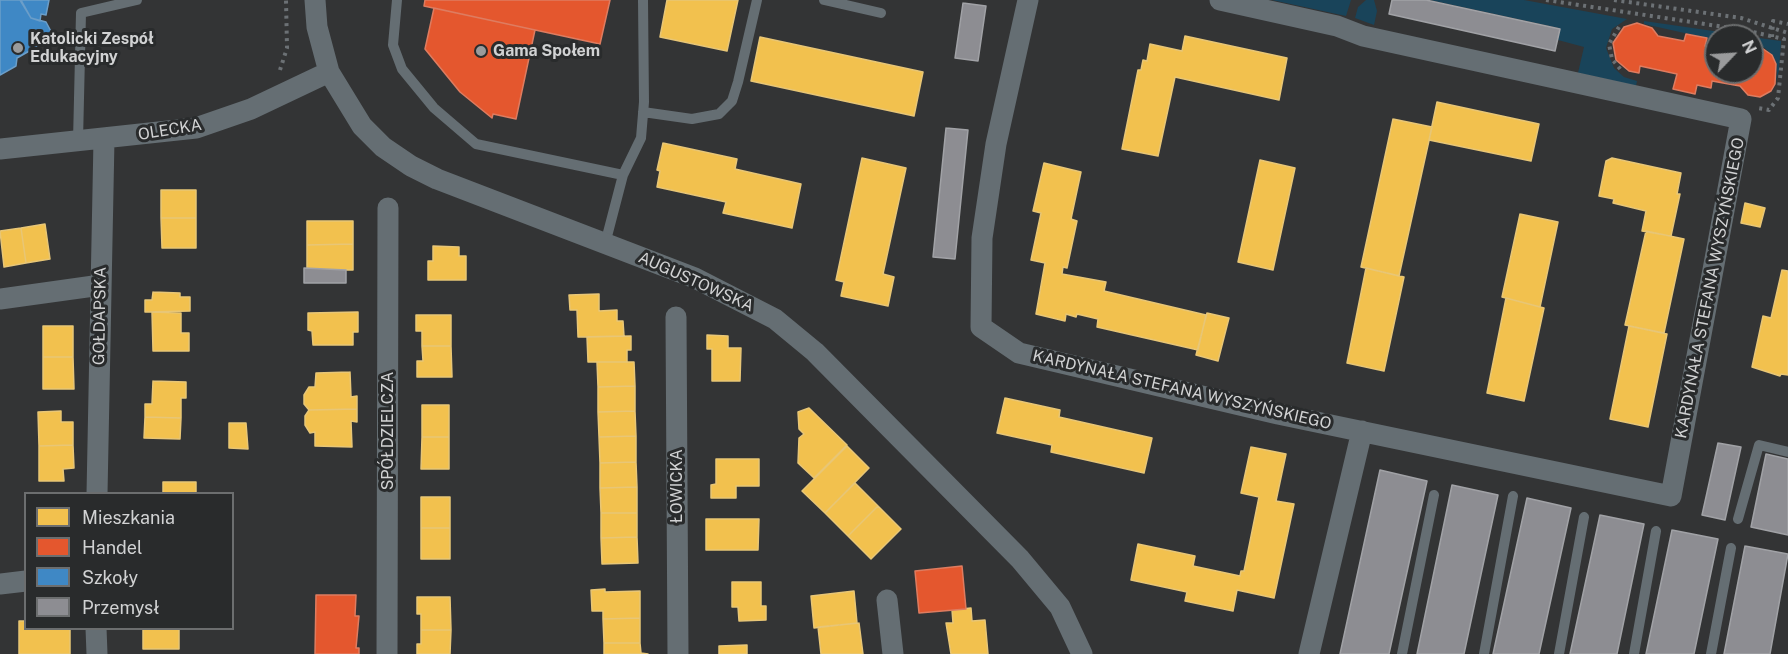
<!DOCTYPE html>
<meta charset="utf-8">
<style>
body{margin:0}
#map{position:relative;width:1788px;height:654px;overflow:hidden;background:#333435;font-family:"Public Sans",sans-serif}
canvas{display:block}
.legend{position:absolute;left:24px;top:492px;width:210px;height:138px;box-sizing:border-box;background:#292b2c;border:2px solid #6c6e6f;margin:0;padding:8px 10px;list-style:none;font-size:18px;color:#d1d2d3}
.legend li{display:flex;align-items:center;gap:12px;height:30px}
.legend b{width:30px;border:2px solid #6c6e6f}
.north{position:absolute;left:1704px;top:24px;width:60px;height:60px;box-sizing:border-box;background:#292b2c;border:2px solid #6c6e6f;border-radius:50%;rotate:65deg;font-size:16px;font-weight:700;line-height:24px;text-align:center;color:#d1d2d3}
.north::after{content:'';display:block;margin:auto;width:21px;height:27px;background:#9a9b9c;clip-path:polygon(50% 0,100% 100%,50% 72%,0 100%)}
</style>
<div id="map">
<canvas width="1788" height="654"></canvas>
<ul class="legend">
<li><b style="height:16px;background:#f2c14e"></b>Mieszkania</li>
<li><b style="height:16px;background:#e4572e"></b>Handel</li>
<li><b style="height:16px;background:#3f88c5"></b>Szkoły</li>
<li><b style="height:16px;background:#8d8d92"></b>Przemysł</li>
</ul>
<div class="north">N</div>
</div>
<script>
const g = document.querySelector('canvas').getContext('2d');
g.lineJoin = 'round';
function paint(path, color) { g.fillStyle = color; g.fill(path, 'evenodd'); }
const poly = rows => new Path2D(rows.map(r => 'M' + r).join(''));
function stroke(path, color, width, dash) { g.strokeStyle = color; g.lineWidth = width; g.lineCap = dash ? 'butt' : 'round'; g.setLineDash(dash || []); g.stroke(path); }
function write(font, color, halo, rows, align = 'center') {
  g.font = font + ' "Public Sans",sans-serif'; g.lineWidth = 6; g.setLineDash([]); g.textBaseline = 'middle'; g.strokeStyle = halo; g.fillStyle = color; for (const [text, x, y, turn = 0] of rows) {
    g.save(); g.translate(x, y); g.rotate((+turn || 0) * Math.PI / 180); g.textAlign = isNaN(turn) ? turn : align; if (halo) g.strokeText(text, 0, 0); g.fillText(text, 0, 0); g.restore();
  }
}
paint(poly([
 [1272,0,1351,0,1346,16],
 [1366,0,1374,0,1377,11,1374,25,1355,18,1358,7],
 [1430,0,1524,0,1627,19,1612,29,1606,48,1614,68,1624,77,1637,81,1636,86,1578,73,1584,47,1558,40,1559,28],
 [1644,21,1748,36,1716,36,1716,40,1644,24],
 [1752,37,1781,41,1779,71,1775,84,1777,73,1772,55,1765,48,1752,44]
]), '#19445a');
const homes = poly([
 [667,0,738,0,727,51,660,37,667,0],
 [1185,36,1287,58,1279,100,1175,77,1158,156,1122,149,1138,70,1141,70,1143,60,1147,61,1150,44,1182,51,1185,36],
 [760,37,923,72,914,116,751,81,760,37],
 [1437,102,1539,124,1531,161,1429,140,1437,102],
 [1393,119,1432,127,1399,276,1361,267,1393,119],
 [663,143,737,159,735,169,801,184,792,228,723,213,726,202,657,187,660,171,657,170,663,143],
 [862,158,906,168,883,274,894,277,888,306,841,296,844,282,836,280,862,158],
 [1612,158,1681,173,1677,194,1680,194,1671,236,1642,231,1646,211,1613,203,1614,199,1599,196,1606,161,1612,158],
 [1260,160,1295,168,1273,270,1238,262,1260,160],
 [1044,163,1081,172,1071,219,1077,221,1067,268,1063,267,1062,274,1106,282,1104,291,1206,315,1198,350,1097,327,1098,319,1077,314,1076,317,1066,314,1065,321,1036,314,1045,263,1031,260,1041,213,1033,211,1044,163],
 [161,190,196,190,196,218,161,218,161,190],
 [1745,203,1765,208,1760,227,1741,223,1745,203],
 [1520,214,1558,222,1540,307,1502,297,1520,214],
 [161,218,196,218,196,248,162,248,161,218],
 [307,221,353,221,353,244,307,245,307,221],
 [45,224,50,259,26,263,21,228,45,224],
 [21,228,26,263,4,267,0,231,21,228],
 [1646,231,1684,239,1664,333,1625,325,1646,231],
 [353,244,353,270,307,270,307,245,353,244],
 [433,246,459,247,459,256,466,256,466,280,428,280,428,261,433,261,433,246],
 [1366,268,1404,277,1384,371,1347,363,1366,268],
 [1782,270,1788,271,1788,375,1781,374,1780,376,1752,367,1763,316,1771,318,1782,270],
 [153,292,180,293,180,297,190,297,190,311,145,312,145,300,152,300,153,292],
 [599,294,599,311,617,310,617,321,623,321,624,336,578,337,577,310,570,310,569,295,599,294],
 [1506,298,1544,308,1524,401,1487,393,1506,298],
 [152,312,181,313,181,333,189,333,189,351,153,351,152,312],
 [358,312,358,332,353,332,353,345,313,345,312,331,308,330,308,313,358,312],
 [1207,313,1229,318,1218,361,1196,355,1207,313],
 [416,315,451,315,451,346,422,346,422,331,416,331,416,315],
 [43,326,73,326,73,357,43,357,43,326],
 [1629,326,1667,334,1648,427,1610,419,1629,326],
 [707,335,728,336,728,348,741,348,740,381,712,381,712,349,707,349,707,335],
 [631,336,631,350,627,350,627,362,588,362,587,337,631,336],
 [422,346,451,346,452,377,417,377,417,361,423,361,422,346],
 [43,357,73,357,74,389,43,389,43,357],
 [597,362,634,362,635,386,598,387,597,362],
 [350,372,351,397,357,396,357,409,309,410,304,404,304,395,309,387,315,387,316,373,350,372],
 [153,381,186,382,186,398,181,398,181,418,145,417,145,404,152,404,153,381],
 [635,386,635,411,598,412,598,387,635,386],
 [1005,398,1060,410,1059,417,1152,438,1144,473,1051,452,1052,445,997,433,1005,398],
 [422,405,449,405,449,437,422,437,422,405],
 [809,408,847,445,814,478,798,463,799,438,804,434,799,429,798,412,809,408],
 [357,409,357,422,351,421,352,447,315,446,315,432,310,433,305,425,305,416,309,410,357,409],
 [61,411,61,422,73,422,73,445,39,446,38,412,61,411],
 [635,411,636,436,599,437,598,412,635,411],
 [145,417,181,418,180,439,144,438,145,417],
 [229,423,246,423,248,449,229,448,229,423],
 [636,436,636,462,600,463,599,437,636,436],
 [422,437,449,437,449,469,421,469,422,437],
 [73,445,74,468,63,469,64,481,39,481,39,446,73,445],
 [847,446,869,468,825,513,802,491,847,446],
 [1251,447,1286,454,1276,501,1294,504,1274,598,1237,590,1233,611,1185,601,1187,592,1131,580,1138,544,1195,556,1193,566,1240,576,1241,571,1244,571,1259,497,1241,493,1251,447],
 [716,459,759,459,759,486,736,486,736,498,711,498,711,485,716,484,716,459],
 [636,462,637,487,600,488,600,463,636,462],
 [163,482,196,482,196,494,163,494,163,482],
 [855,483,878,506,848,536,825,513,855,483],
 [637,487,637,513,601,513,600,488,637,487],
 [421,497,450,497,450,528,421,528,421,497],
 [878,506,901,529,871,559,848,536,878,506],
 [601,513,637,513,637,537,601,538,601,513],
 [706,519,759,519,758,550,706,550,706,519],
 [421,528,450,528,450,559,421,559,421,528],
 [637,537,638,563,602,564,601,538,637,537],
 [732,582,761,582,761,606,766,606,766,620,739,621,738,607,732,607,732,582],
 [605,589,605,592,640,591,640,618,603,619,603,611,592,611,591,590,605,589],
 [854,591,857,623,814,628,811,596,854,591],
 [417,597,450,597,451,630,421,630,421,614,417,614,417,597],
 [971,608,972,621,985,620,988,654,951,654,946,623,953,623,952,610,971,608],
 [640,618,640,643,604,643,603,619,640,618],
 [19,621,26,621,26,628,70,628,70,654,19,654,19,621],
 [859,623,863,654,821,654,818,627,859,623],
 [143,628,179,628,179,649,143,649,143,628],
 [421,630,451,630,450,654,417,654,417,644,421,644,421,630],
 [604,643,640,643,641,653,648,654,604,654,604,643],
 [747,645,747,654,719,654,719,646,747,645]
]);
paint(homes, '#f2c14e');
stroke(homes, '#e8c676', 1.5);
const shops = poly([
 [425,0,610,0,600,44,424,6,425,0],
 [434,8,535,30,516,119,493,114,492,118,460,92,425,49,434,8],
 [1637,23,1652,28,1658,36,1684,41,1686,34,1707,38,1705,46,1716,48,1716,72,1752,72,1752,44,1756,44,1772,55,1776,64,1775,84,1771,91,1760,97,1748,95,1740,86,1712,81,1711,88,1697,85,1695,94,1673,89,1677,74,1640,66,1639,73,1629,71,1616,60,1613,43,1624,27,1637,23],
 [962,566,966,609,919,613,915,571,962,566],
 [316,595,356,595,355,616,359,616,356,648,359,648,359,654,315,654,316,595]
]);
paint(shops, '#e4572e');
stroke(shops, '#de7c60', 1.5);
const schools = poly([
 [0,0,20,0,31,18,46,22,54,37,17,58,16,66,0,75,0,0],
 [21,0,49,0,46,15,41,14,40,21,31,18,21,0]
]);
paint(schools, '#3f88c5');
stroke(schools, '#6b9ec9', 1.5);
const industry = poly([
 [1392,0,1426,0,1560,29,1555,51,1389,14,1392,0],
 [963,3,986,6,978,61,955,58,963,3],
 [946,128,968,130,955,259,933,257,946,128],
 [304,268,346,270,346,283,304,283,304,268],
 [1718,443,1741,447,1725,520,1702,515,1718,443],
 [1766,454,1788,459,1788,535,1751,527,1766,454],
 [1380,470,1427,481,1389,654,1340,654,1380,470],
 [1452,485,1498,495,1464,654,1417,654,1452,485],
 [1527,498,1571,508,1539,654,1493,654,1527,498],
 [1600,515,1644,524,1617,654,1570,654,1600,515],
 [1672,530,1718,539,1694,654,1646,654,1672,530],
 [1745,546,1788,554,1770,654,1724,654,1745,546]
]);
paint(industry, '#8d8d92');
stroke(industry, '#a1a2a6', 1.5);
stroke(poly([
 [1546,0,1744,30,1784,39,1778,98,1769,110,1758,108],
 [1614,0,1741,18,1788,33],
 [1619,27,1609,44,1612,59,1621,70],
 [1772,37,1773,21,1788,24],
 [280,70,287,48,286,0]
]), '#6c7175', 4, [3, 4.5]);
stroke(poly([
 [397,0,393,45,402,69,434,108,476,144,623,175,605,244],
 [824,0,881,13],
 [643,112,692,119,719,114,732,101,738,82,757,0],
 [78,141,81,13,137,0],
 [623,175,641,138,644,102,643,0],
 [1738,519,1759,445,1788,452],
 [1402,654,1434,495],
 [1484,654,1513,496],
 [1559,654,1584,517],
 [1634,654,1656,531],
 [1711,654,1731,548]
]), '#656e73', 10);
stroke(poly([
 [315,0,317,27,329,72,362,126,383,147,411,166,437,179,695,278,775,319,815,352,1020,559,1060,607,1082,654],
 [1028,0,996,144,982,238,981,327,1019,353,1278,414,1671,496,1741,119,1363,36,1337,26,1220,0],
 [0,149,196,128,251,109,329,72],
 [0,299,101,285],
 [676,317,678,654],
 [97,494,104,139],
 [0,584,26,581],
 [887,600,893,654],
 [96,628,97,654],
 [387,654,388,208],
 [1309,654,1362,431]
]), '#656e73', 21);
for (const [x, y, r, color] of [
 [18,48,6,"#9a9b9c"],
 [481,51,6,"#9a9b9c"]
]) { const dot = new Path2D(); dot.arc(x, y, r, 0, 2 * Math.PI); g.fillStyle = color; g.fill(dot); stroke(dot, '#292b2c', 2); }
write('bold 16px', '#d1d2d3', '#292b2c', [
 ["Katolicki Zespół",30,39],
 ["Edukacyjny",30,57],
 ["Gama Społem",493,51]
], 'left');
write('16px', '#d1d2d3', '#292b2c', [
 ["OLECKA",170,130,-9],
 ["AUGUSTOWSKA",696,282,24],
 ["KARDYNAŁA STEFANA WYSZYŃSKIEGO",1710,288,-79],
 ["GOŁDAPSKA",100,316,-89],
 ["KARDYNAŁA STEFANA WYSZYŃSKIEGO",1182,390,13],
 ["SPÓŁDZIELCZA",388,431,-90],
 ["ŁOWICKA",677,486,-90]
]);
</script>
